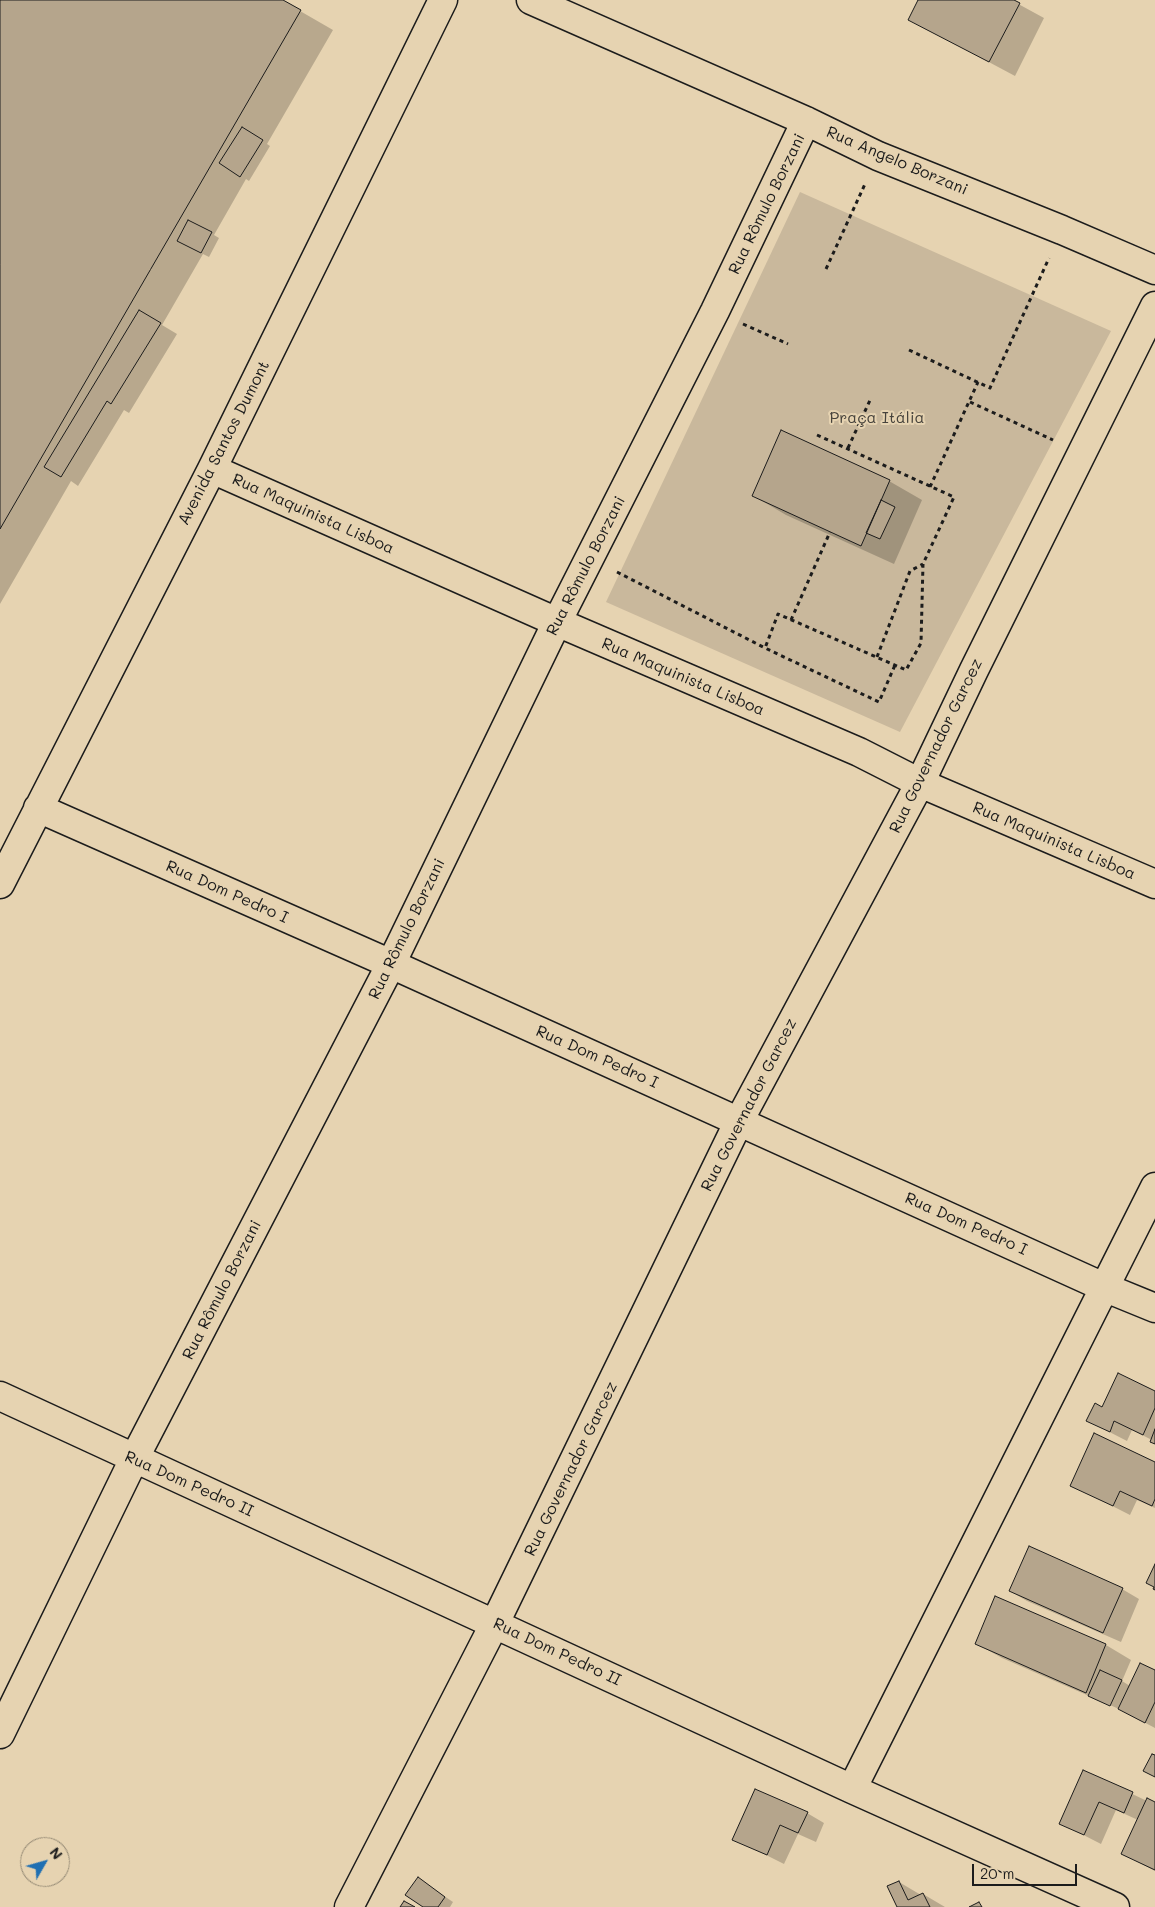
<!DOCTYPE html>
<meta charset="utf-8">
<style>
body{margin:0}
#map{position:relative;width:1155px;height:1907px;overflow:hidden;background:#e6d3b1;font-family:Mali,sans-serif}
canvas{display:block}
.north{position:absolute;left:20px;top:1837px;width:50px;height:50px;box-sizing:border-box;background:#e6d3b1;border:1px solid #958a75;border-radius:50%;rotate:52deg;font-size:14px;font-weight:700;line-height:20px;text-align:center;color:#1c1c1c}
.north::after{content:'';display:block;margin:auto;width:18px;height:22px;background:#1f6fb2;clip-path:polygon(50% 0,100% 100%,50% 72%,0 100%)}
.scale{position:absolute;left:972px;top:1864px;width:105px;height:22px;box-sizing:border-box;border:2px solid #1c1c1c;border-top:0;padding-left:6px;font-size:15px;line-height:18px;white-space:nowrap;color:#1c1c1c;-webkit-text-stroke:4px #e6d3b1;paint-order:stroke}
</style>
<div id="map">
<canvas width="1155" height="1907"></canvas>
<div class="north">N</div>
<div class="scale">20 m</div>
</div>
<script>
const g = document.querySelector('canvas').getContext('2d');
g.lineJoin = 'round';
function paint(path, color) { g.fillStyle = color; g.fill(path, 'evenodd'); }
const poly = rows => new Path2D(rows.map(r => 'M' + r).join(''));
function stroke(path, color, width, dash) { g.strokeStyle = color; g.lineWidth = width; g.lineCap = dash ? 'butt' : 'round'; g.setLineDash(dash || []); g.stroke(path); }
function write(font, color, halo, rows, align = 'center') {
  g.font = font + ' Mali,sans-serif'; g.lineWidth = 4; g.setLineDash([]); g.textBaseline = 'middle'; g.strokeStyle = halo; g.fillStyle = color; for (const [text, x, y, turn = 0] of rows) {
    g.save(); g.translate(x, y); g.rotate((+turn || 0) * Math.PI / 180); g.textAlign = isNaN(turn) ? turn : align; if (halo) g.strokeText(text, 0, 0); g.fillText(text, 0, 0); g.restore();
  }
}
paint(poly([
 [800,192,1111,331,900,732,606,602]
]), '#c9b89c');
paint(poly([
 [0,0,281,0,333,30,267,144,270,146,249,181,246,179,214,235,219,238,209,257,203,254,162,325,177,334,129,413,124,410,78,486,71,481,0,604],
 [920,0,1011,0,1044,18,1015,76,910,20],
 [889,481,922,500,894,564,786,515,754,496],
 [1155,1392,1155,1443,1152,1440,1132,1430,1127,1441,1088,1421,1103,1408],
 [1155,1464,1155,1508,1137,1500,1130,1515,1071,1485],
 [1122,1589,1139,1599,1121,1642,1027,1601,1010,1591],
 [996,1598,1106,1645,1131,1660,1122,1681,1130,1686,1155,1671,1155,1728,1119,1709,1002,1658,977,1644],
 [1084,1771,1147,1801,1155,1803,1155,1871,1122,1854,1138,1820,1116,1810,1101,1844,1060,1823],
 [807,1813,824,1823,816,1842,798,1834,784,1864,734,1839],
 [899,1882,921,1895,923,1894,945,1907,899,1907],
 [426,1884,453,1902,450,1907,425,1907]
]), '#0003');
const building = poly([
 [0,0,283,0,301,10,0,529,0,0],
 [918,0,1014,0,1020,3,989,62,908,20,918,0],
 [242,127,263,140,240,177,219,163,242,127],
 [188,220,212,232,201,253,177,241,188,220],
 [139,310,161,323,111,404,107,401,61,477,44,467,139,310],
 [781,430,890,480,861,546,752,496,781,430],
 [881,500,895,507,880,539,866,533,881,500],
 [1118,1373,1155,1391,1155,1408,1143,1435,1114,1421,1110,1432,1086,1421,1095,1403,1102,1407,1118,1373],
 [1155,1429,1155,1444,1150,1442,1155,1429],
 [1094,1433,1155,1462,1155,1499,1152,1506,1120,1491,1113,1506,1070,1486,1094,1433],
 [1029,1546,1123,1588,1103,1633,1009,1591,1029,1546],
 [1155,1564,1155,1590,1153,1589,1154,1587,1146,1583,1155,1564],
 [995,1596,1106,1644,1086,1693,975,1644,995,1596],
 [1140,1663,1155,1670,1155,1702,1145,1723,1118,1709,1140,1663],
 [1100,1670,1122,1680,1110,1706,1088,1696,1100,1670],
 [1152,1754,1155,1755,1155,1777,1143,1771,1152,1754],
 [1083,1770,1133,1792,1124,1813,1099,1802,1084,1835,1059,1824,1083,1770],
 [755,1789,808,1812,798,1833,780,1825,767,1855,732,1840,755,1789],
 [1147,1798,1155,1802,1155,1870,1121,1854,1147,1798],
 [418,1877,445,1897,438,1907,423,1907,405,1895,418,1877],
 [899,1881,908,1900,923,1893,930,1907,897,1907,887,1886,899,1881],
 [404,1901,415,1907,400,1907,404,1901],
 [979,1902,982,1907,969,1907,979,1902]
]);
paint(building, '#b5a58c');
stroke(building, '#1c1c1c', 1);
const minor = poly([
 [531,0,806,121,878,156,1062,230,1155,270],
 [212,469,557,622,859,752,920,783,1155,884],
 [38,808,391,964,1106,1288,1155,1308],
 [0,884,212,469,443,0],
 [0,1396,852,1789,1115,1907],
 [0,1734,134,1459,391,964,557,622,715,311,806,121],
 [852,1789,1155,1187],
 [349,1907,495,1623,739,1121,920,783,974,670,1155,306]
]);
stroke(minor, '#1c1c1c', 31);
stroke(poly([
 [826,269,865,184],
 [743,324,788,344],
 [909,350,990,388,1049,258],
 [970,402,1053,440],
 [817,435,954,497,923,564,921,643,906,670,778,614,765,648,879,702,895,665],
 [848,448,871,398],
 [930,487,978,382],
 [617,572,765,648],
 [791,620,830,532],
 [877,657,910,571,923,564]
]), '#1c1c1c', 3, [4, 4]);
stroke(minor, '#e6d3b1', 28);
write('16px', '#1c1c1c', '#e6d3b1', [
 ["Rua Angelo Borzani",897,161,23],
 ["Rua Rômulo Borzani",767,204,-64],
 ["Avenida Santos Dumont",224,443,-63],
 ["Rua Maquinista Lisboa",313,514,24],
 ["Rua Rômulo Borzani",586,566,-63],
 ["Rua Maquinista Lisboa",683,677,23],
 ["Rua Governador Garcez",936,746,-64],
 ["Rua Maquinista Lisboa",1054,841,23],
 ["Rua Dom Pedro I",227,892,24],
 ["Rua Rômulo Borzani",407,929,-64],
 ["Rua Dom Pedro I",597,1057,24],
 ["Rua Governador Garcez",749,1105,-63],
 ["Rua Dom Pedro I",966,1224,24],
 ["Rua Rômulo Borzani",222,1290,-63],
 ["Rua Governador Garcez",571,1469,-64],
 ["Rua Dom Pedro II",189,1484,24],
 ["Rua Dom Pedro II",557,1652,25]
]);
write('16px', '#47433c', '#e6d3b1', [
 ["Praça Itália",877,418]
]);
</script>
